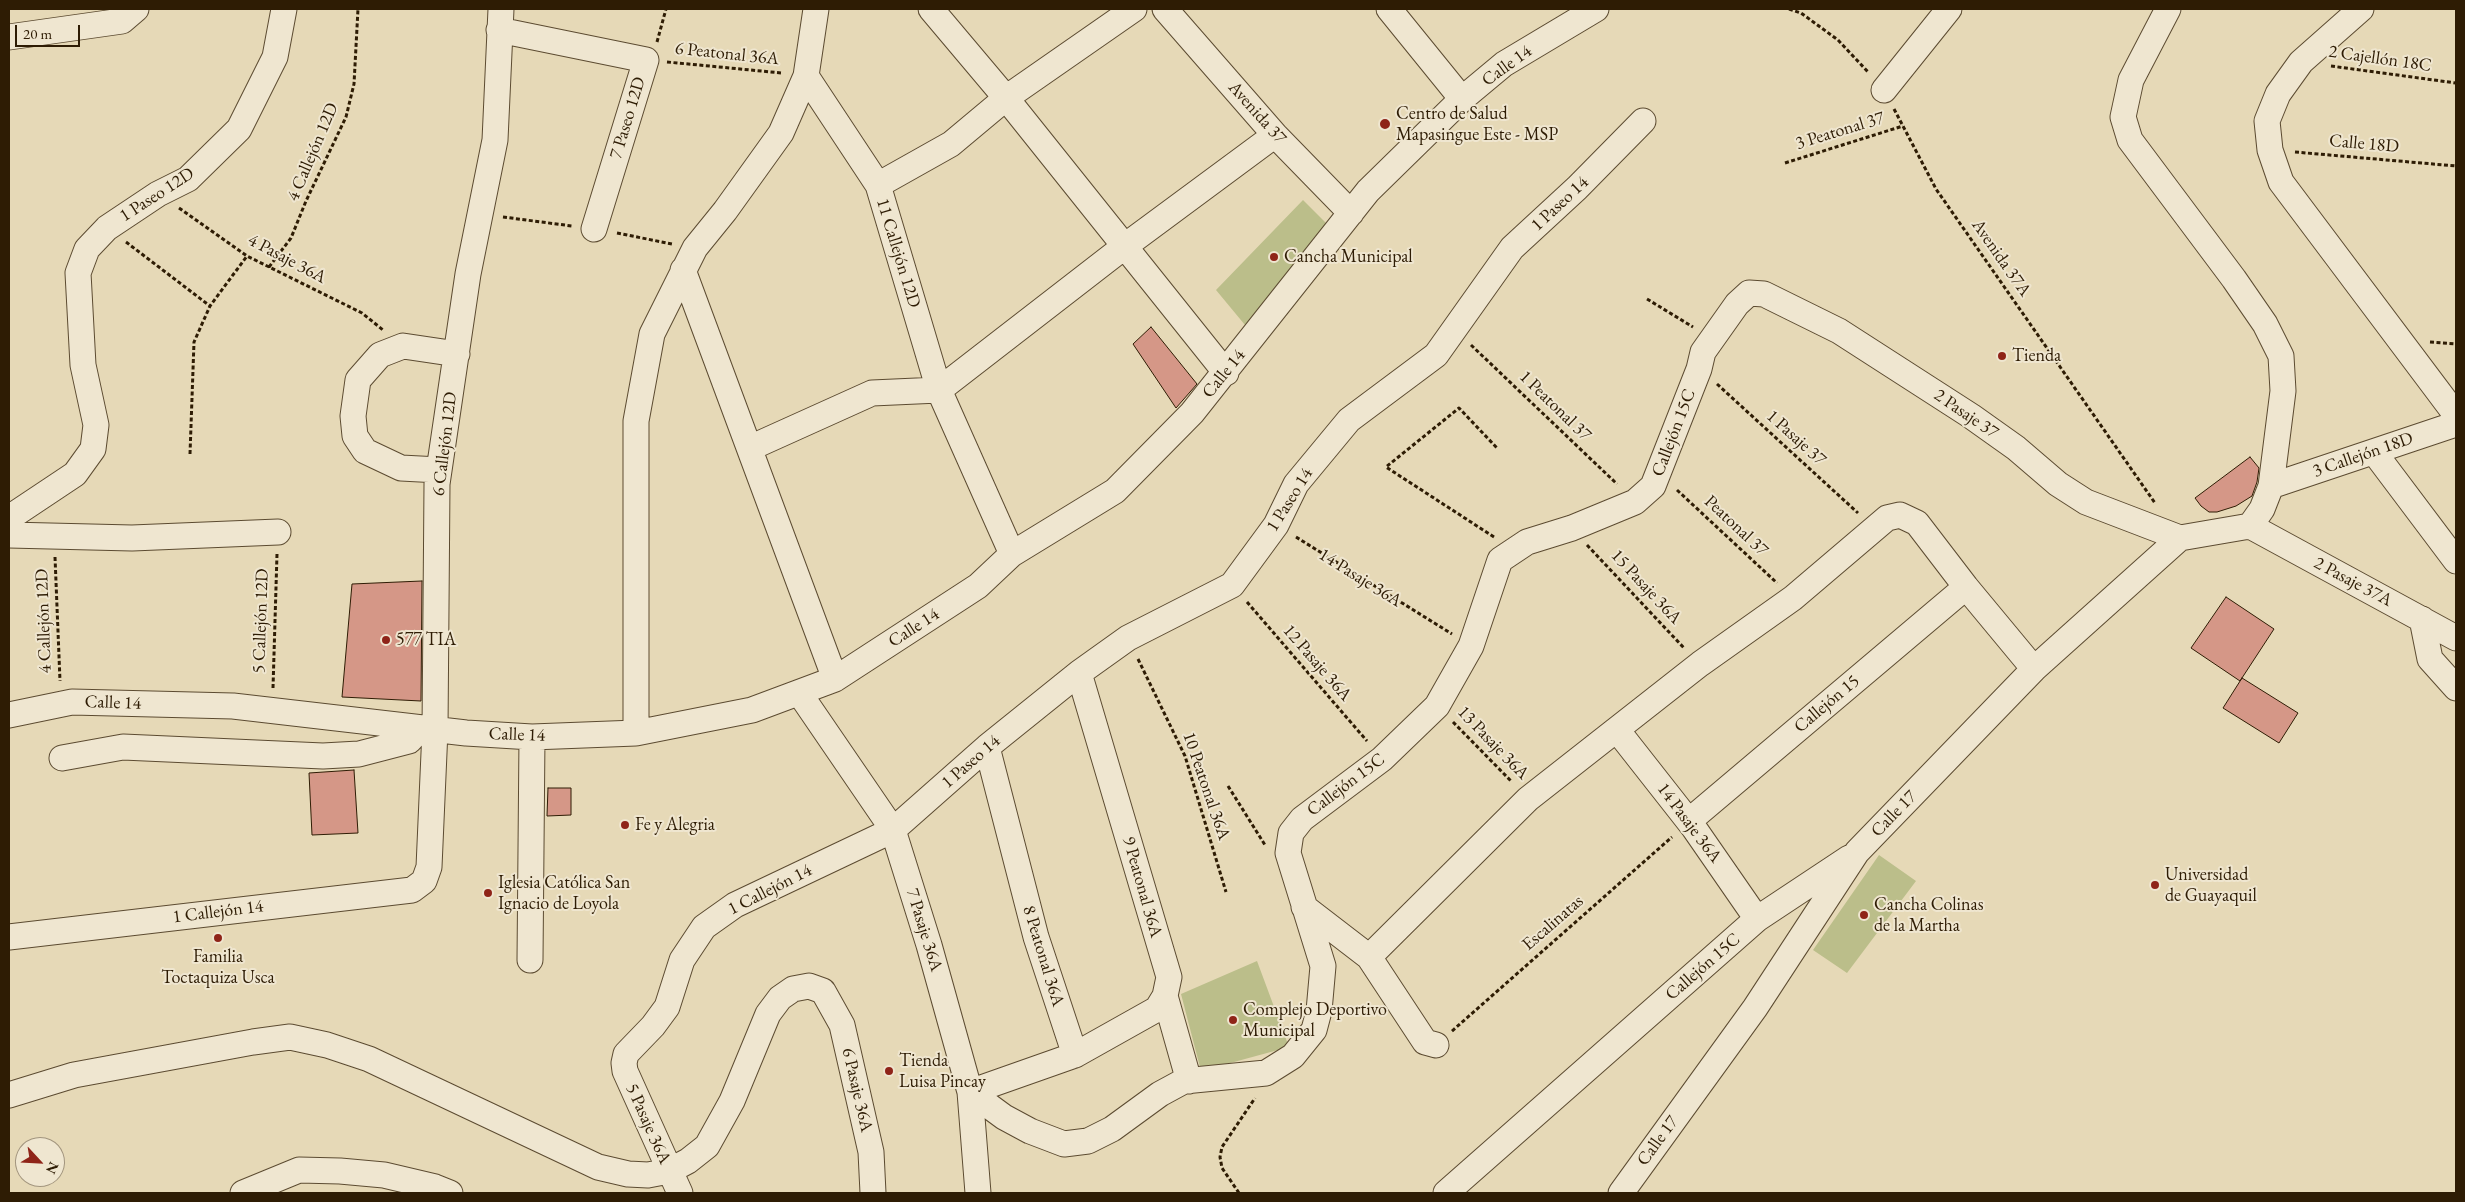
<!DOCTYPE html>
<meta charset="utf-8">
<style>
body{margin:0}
#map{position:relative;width:2465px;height:1202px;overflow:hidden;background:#e6d9b7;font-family:"EB Garamond",serif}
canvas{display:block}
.frame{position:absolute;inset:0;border:10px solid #2e1c04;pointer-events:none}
.north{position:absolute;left:15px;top:1137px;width:50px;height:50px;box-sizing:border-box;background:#efe6d0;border:1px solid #a2957e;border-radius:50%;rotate:115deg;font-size:14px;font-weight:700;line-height:20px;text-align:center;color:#2e1c04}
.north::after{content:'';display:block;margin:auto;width:18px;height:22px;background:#8f2418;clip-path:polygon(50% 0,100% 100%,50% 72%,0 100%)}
.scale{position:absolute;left:15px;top:25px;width:65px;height:22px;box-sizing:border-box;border:2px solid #2e1c04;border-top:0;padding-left:6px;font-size:15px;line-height:18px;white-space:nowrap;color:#2e1c04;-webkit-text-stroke:4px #efe6d0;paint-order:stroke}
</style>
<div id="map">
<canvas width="2465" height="1202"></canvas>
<div class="frame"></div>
<div class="north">N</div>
<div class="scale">20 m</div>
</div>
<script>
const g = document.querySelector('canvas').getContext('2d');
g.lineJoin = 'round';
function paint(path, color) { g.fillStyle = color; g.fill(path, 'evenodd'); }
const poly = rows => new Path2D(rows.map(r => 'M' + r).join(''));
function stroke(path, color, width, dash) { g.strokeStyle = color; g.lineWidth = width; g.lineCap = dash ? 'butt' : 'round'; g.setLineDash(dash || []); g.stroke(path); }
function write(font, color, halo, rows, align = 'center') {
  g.font = font + ' "EB Garamond",serif'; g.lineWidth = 4; g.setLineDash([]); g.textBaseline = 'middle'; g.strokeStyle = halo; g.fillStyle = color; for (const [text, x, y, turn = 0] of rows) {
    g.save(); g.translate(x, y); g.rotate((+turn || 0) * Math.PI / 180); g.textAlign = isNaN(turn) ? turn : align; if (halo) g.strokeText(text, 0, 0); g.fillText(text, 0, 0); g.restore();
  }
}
paint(poly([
 [1303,200,1328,225,1245,325,1216,290],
 [1879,855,1916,881,1847,973,1813,950],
 [1257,961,1289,1047,1201,1071,1181,994]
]), '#bbbe8a');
const building = poly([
 [1151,327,1197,384,1176,408,1133,344,1151,327],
 [2250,457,2259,468,2257,482,2252,496,2236,506,2217,512,2209,512,2201,506,2195,498,2250,457],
 [422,581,421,701,342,697,352,584,422,581],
 [2226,597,2274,629,2240,681,2191,648,2226,597],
 [2242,678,2298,713,2279,743,2223,708,2242,678],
 [354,770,358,833,312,835,309,773,354,770],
 [548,788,571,788,571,815,547,816,548,788]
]);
paint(building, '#d59787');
stroke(building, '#2e1c04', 1);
const minor = poly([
 [931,9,1006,98,1226,373],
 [1165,9,1275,135,1351,213],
 [1389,9,1462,99],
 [2168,9,2131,80,2123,117,2130,140,2234,279,2265,324,2281,356,2283,391,2271,486,2262,509,2250,526],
 [2361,9,2301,62,2278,94,2267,121,2270,150,2281,182,2456,415],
 [499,30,646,60,594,229],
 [9,37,122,21,136,9],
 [806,76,878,185],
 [1884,90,1949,9],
 [683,270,835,679],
 [750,448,872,393,939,390,1125,246,1275,135],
 [2374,452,2456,561],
 [439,470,401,468,365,451,355,436,353,416,358,380,380,355,403,346,457,354],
 [2271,486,2456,424],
 [9,518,75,474,93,449,96,425,83,365,78,273,87,249,107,228,158,194,188,179,239,129,275,57,284,9],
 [2250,526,2456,638],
 [9,535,132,538,278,532],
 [1012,554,939,390,878,185,951,144,1006,98,1134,9],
 [2422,619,2430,659,2456,688],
 [800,694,893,830,929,945,970,1092,978,1193],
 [9,715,72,702,233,706,466,733,532,737,636,733,752,710,835,679,978,586,1012,554,1115,491,1192,413,1368,191,1462,99,1504,64,1596,9],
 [1617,730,1694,828,1757,919],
 [636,733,636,421,652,334,695,248,725,211,781,133,806,76,816,9],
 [62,758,123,747,323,756,359,754,409,741,421,728],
 [1689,821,1966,587],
 [1304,907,1369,957,1425,1042,1436,1045],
 [9,937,412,890,424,881,429,867,435,730,437,484,468,274,495,140,501,9],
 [1369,957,1528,799,1700,664,1793,598,1887,518,1900,515,1917,523,1966,587,2034,669],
 [530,960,532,737],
 [1165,996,1189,1081],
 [1075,1055,1157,1009,1165,996,1169,977,1079,673],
 [970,1092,1004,1117,1030,1131,1064,1144,1088,1141,1112,1129,1160,1094,1184,1081,1266,1073,1293,1056,1314,1030,1319,1011,1323,966,1288,853,1291,833,1302,819,1382,759,1437,706,1471,646,1500,560,1527,542,1572,528,1635,502,1653,486,1699,369,1703,352,1737,304,1749,293,1764,294,1839,331,1971,416,2016,448,2058,484,2086,502,2180,538],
 [970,1092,1075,1055,1036,937,987,747],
 [9,1095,74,1075,253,1042,290,1037,327,1045,369,1059,598,1167,628,1174,648,1175,669,1171,688,1161,707,1146,732,1101,768,1014,780,998,793,989,809,986,823,991,842,1025,871,1152,873,1193],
 [243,1193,299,1170,340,1171,384,1175,435,1187,450,1193],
 [680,1193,625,1071,624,1063,626,1054,653,1026,667,1007,682,960,704,927,735,905,893,830,987,747,1079,673,1128,638,1232,585,1276,525,1296,484,1349,420,1436,355,1512,248,1577,188,1643,121],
 [1446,1193,1757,919,1849,858],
 [1621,1193,1755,1008,1857,852,2034,669,2180,538,2250,526]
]);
stroke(minor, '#5c4b31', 27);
stroke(poly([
 [1789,9,1801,13,1838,40,1869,73],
 [657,42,666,9],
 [667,62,782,73],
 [2331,66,2456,83],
 [1894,109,1936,189,2155,503],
 [2295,152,2456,166],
 [1785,163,1903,126],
 [179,208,247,256,362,313,383,330],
 [503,217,572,226],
 [617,233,672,244],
 [126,242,210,306],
 [269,267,291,238,306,201,346,117,354,84,358,9],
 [1647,299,1693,327],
 [2430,342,2456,344],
 [1471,345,1617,484],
 [1717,384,1858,513],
 [190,454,194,342,210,306,247,256],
 [1677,490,1777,583],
 [1296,537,1452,634],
 [1494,537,1386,467,1459,408,1497,448],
 [1587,545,1684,648],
 [55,557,60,681],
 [1247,602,1367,741],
 [1138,659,1185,756,1226,892],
 [273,688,277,554],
 [1453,722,1512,782],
 [1228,786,1265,845],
 [1452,1031,1672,837],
 [1239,1193,1222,1168,1220,1157,1222,1147,1255,1098]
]), '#2e1c04', 3, [4, 2.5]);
stroke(minor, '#efe6d0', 25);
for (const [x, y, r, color] of [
 [1385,124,6,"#8f2418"],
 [1274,257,5,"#8f2418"],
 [2002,356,5,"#8f2418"],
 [386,640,5,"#8f2418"],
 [625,825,5,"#8f2418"],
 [2155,885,5,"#8f2418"],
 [488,893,5,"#8f2418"],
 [1864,915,5,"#8f2418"],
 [218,938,5,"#8f2418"],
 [1233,1020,5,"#8f2418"],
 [889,1071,5,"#8f2418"]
]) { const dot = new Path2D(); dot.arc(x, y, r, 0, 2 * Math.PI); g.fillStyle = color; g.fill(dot); stroke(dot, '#efe6d0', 2); }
write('18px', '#2e1c04', '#efe6d0', [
 ["6 Peatonal 36A",727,54,6],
 ["2 Cajellón 18C",2380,59,8],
 ["Calle 14",1507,66,-36],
 ["Avenida 37",1257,113,48],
 ["7 Paseo 12D",628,118,-73],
 ["3 Peatonal 37",1840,131,-17],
 ["Calle 18D",2364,144,5],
 ["4 Callejón 12D",313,152,-67],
 ["1 Paseo 12D",157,195,-33],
 ["1 Paseo 14",1560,204,-43],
 ["11 Callejón 12D",898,253,73],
 ["Avenida 37A",2001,258,55],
 ["4 Pasaje 36A",287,259,28],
 ["Calle 14",1224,374,-51],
 ["1 Peatonal 37",1555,406,44],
 ["2 Pasaje 37",1966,414,34],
 ["Callejón 15C",1674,433,-69],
 ["1 Pasaje 37",1796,438,42],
 ["6 Callejón 12D",445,444,-83],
 ["3 Callejón 18D",2363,455,-19],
 ["1 Paseo 14",1290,500,-58],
 ["Peatonal 37",1736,526,43],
 ["14 Pasaje 36A",1360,578,32],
 ["2 Pasaje 37A",2353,582,28],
 ["15 Pasaje 36A",1646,587,47],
 ["4 Callejón 12D",44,621,-92],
 ["5 Callejón 12D",261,621,-88],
 ["Calle 14",914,628,-33],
 ["12 Pasaje 36A",1317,663,49],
 ["Calle 14",113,703,2],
 ["Callejón 15",1827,704,-40],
 ["Calle 14",517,735,2],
 ["13 Pasaje 36A",1493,743,46],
 ["1 Paseo 14",971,762,-41],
 ["Callejón 15C",1346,785,-37],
 ["10 Peatonal 36A",1206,786,71],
 ["Calle 17",1894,814,-46],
 ["14 Pasaje 36A",1689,823,53],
 ["9 Peatonal 36A",1142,887,74],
 ["1 Callejón 14",770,890,-27],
 ["1 Callejón 14",218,912,-7],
 ["Escalinatas",1553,923,-41],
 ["7 Pasaje 36A",924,930,73],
 ["8 Peatonal 36A",1043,956,73],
 ["Callejón 15C",1703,967,-41],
 ["6 Pasaje 36A",857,1090,77],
 ["5 Pasaje 36A",648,1124,66],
 ["Calle 17",1658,1141,-54]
]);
write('18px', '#2e1c04', '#efe6d0', [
 ["Centro de Salud",1396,114],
 ["Mapasingue Este - MSP",1396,135],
 ["Cancha Municipal",1284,257],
 ["Tienda",2012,356],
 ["577 TIA",396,640],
 ["Fe y Alegria",635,825],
 ["Universidad",2165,875],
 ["de Guayaquil",2165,896],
 ["Iglesia Católica San",498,883],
 ["Ignacio de Loyola",498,904],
 ["Cancha Colinas",1874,905],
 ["de la Martha",1874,926],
 ["Familia",218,957,"center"],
 ["Toctaquiza Usca",218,978,"center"],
 ["Complejo Deportivo",1243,1010],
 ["Municipal",1243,1031],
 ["Tienda",899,1061],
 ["Luisa Pincay",899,1082]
], 'left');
</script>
